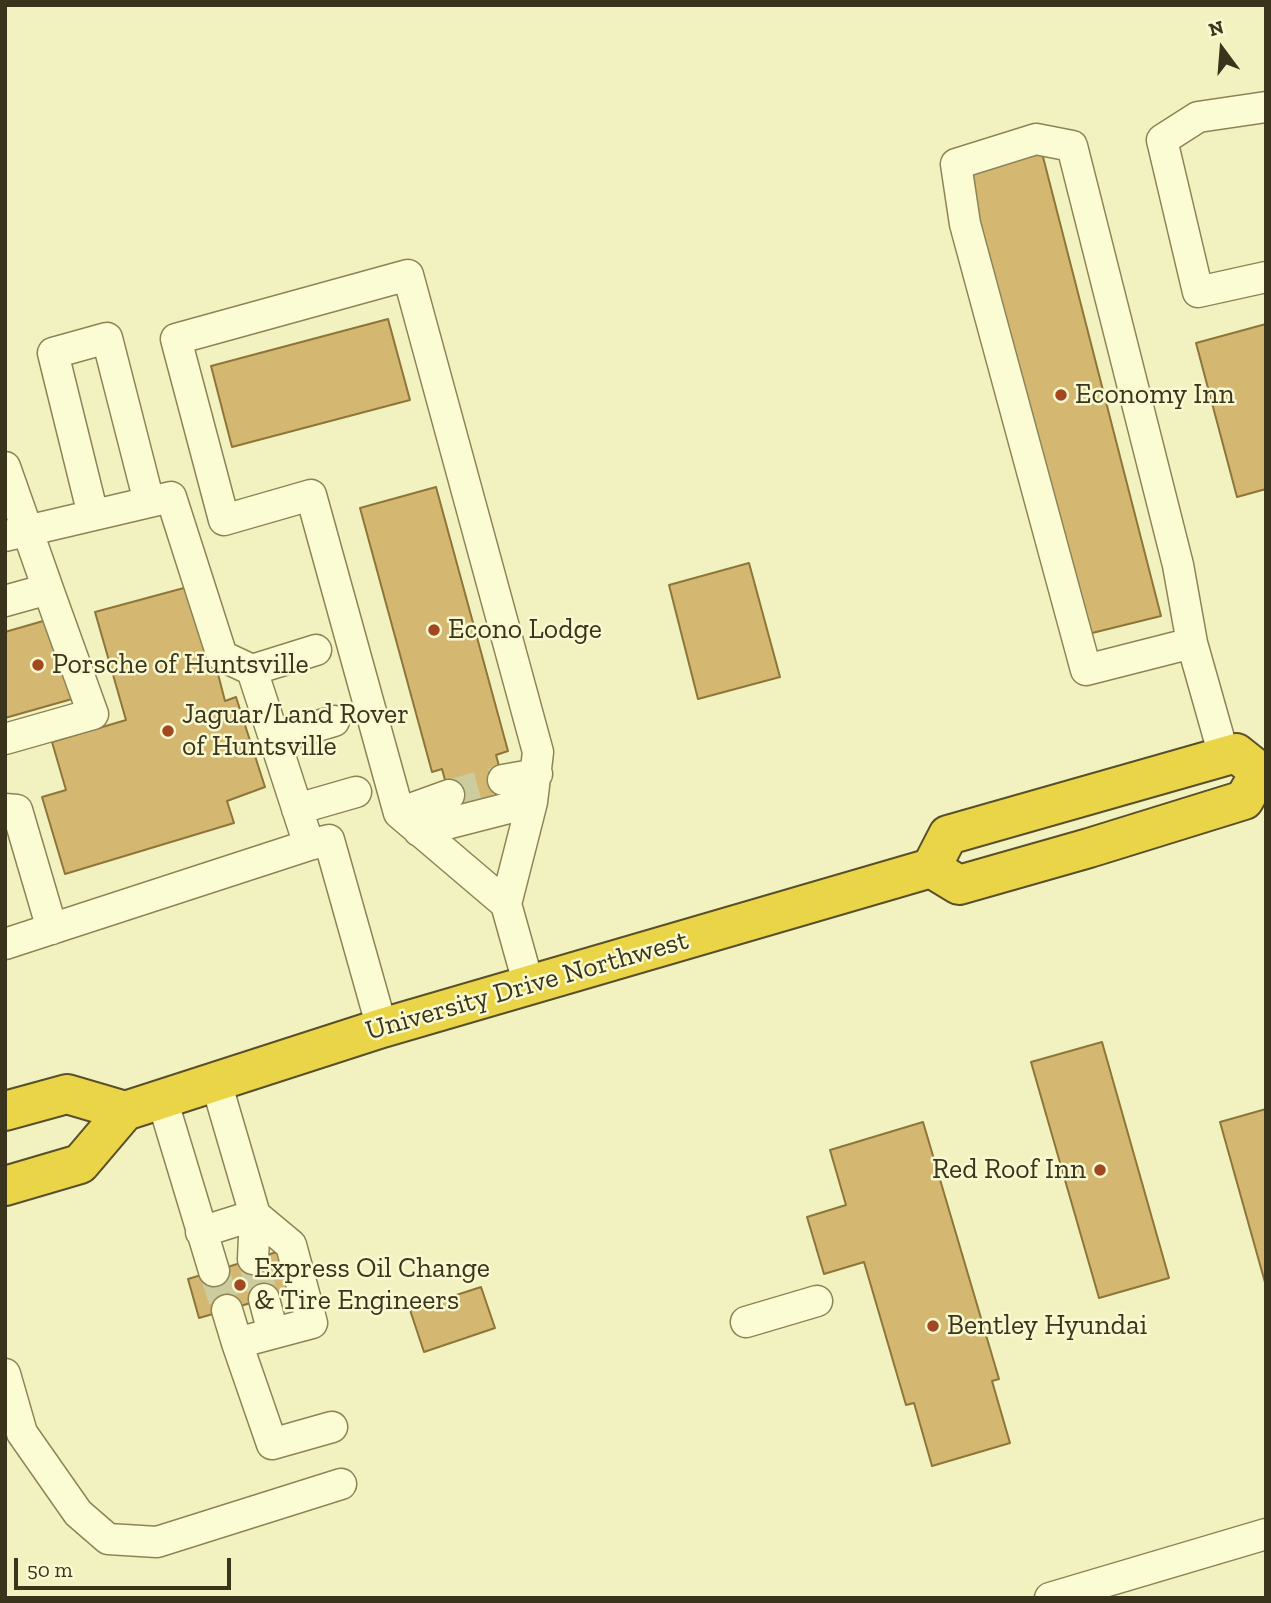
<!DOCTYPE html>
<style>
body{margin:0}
#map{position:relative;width:1271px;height:1603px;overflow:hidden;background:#f2f2c0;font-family:"Zilla Slab",serif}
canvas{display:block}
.frame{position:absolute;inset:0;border:7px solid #3b341c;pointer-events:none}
.north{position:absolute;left:1187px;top:14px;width:70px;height:70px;-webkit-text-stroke:5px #f8f9d0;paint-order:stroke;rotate:344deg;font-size:19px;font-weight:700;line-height:28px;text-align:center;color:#3b341c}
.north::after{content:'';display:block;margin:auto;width:24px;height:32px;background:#3b341c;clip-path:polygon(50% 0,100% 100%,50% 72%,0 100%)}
.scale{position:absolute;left:14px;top:1558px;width:217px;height:32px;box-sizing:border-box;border:4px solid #3b341c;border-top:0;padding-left:9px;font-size:21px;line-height:24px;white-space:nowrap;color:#3b341c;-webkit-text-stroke:5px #f8f9d0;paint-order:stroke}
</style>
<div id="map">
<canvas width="1271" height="1603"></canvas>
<div class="frame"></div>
<div class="north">N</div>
<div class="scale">50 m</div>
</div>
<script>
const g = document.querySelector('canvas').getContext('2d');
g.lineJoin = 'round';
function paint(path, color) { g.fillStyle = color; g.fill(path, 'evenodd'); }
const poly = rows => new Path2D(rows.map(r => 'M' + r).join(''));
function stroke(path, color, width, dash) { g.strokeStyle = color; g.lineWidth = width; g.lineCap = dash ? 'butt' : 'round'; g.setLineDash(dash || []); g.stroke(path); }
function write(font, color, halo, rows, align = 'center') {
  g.font = font + ' "Zilla Slab",serif'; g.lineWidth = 5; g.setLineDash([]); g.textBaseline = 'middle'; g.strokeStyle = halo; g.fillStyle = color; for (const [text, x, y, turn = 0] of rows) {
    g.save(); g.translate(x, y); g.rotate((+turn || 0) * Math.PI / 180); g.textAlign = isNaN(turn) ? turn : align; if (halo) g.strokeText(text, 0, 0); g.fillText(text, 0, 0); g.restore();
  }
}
const building = poly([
 [1042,153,1161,616,1080,636,962,174,1042,153],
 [388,319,410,400,232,447,211,366,388,319],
 [1266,324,1266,489,1237,497,1196,343,1266,324],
 [436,487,508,751,496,755,509,803,455,817,442,769,432,772,360,508,436,487],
 [749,563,780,677,698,699,669,585,749,563],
 [195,585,225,701,236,697,265,787,227,801,234,823,65,874,42,797,66,790,52,742,126,720,95,612,195,585],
 [57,617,79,697,5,718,5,632,57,617],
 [1102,1042,1169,1278,1099,1298,1031,1062,1102,1042],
 [1266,1109,1266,1286,1220,1122,1266,1109],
 [923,1122,999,1379,992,1381,1010,1443,932,1466,914,1403,906,1405,864,1262,824,1274,807,1217,846,1205,830,1150,923,1122],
 [280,1251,292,1291,199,1318,188,1279,280,1251],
 [481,1287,495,1328,424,1352,410,1310,481,1287]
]);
paint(building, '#d4b872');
stroke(building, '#8e7539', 2);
stroke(poly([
 [449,795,503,780],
 [253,1259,264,1299],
 [214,1271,227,1310]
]), '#cdcc9f', 30, [30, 15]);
const minor = poly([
 [1266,107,1198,117,1162,140,1198,292,1266,277],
 [1036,139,1072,146,1178,565,1192,643,1086,670,965,224,956,164,1036,139],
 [408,275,538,752,532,802,506,904,399,813,311,495,224,520,176,339,408,275],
 [5,467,48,589,5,601],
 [93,515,53,353,107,338,149,502],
 [5,536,171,497,222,656,252,670,309,845,329,840,382,1028],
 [1192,643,1224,756],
 [252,670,316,650],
 [5,739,93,714,48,589],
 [275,739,334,721],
 [503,780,537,774],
 [5,809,17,810,52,929],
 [297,809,356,792],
 [399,813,449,795],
 [419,831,532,802],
 [506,904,529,986],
 [5,944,309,845],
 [216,1082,255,1215,253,1259],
 [162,1099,214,1271],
 [255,1215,291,1245,312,1323,237,1343,272,1444,332,1427],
 [201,1232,255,1215],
 [264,1299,273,1333],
 [227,1310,237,1343],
 [746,1322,817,1301],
 [5,1374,22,1433,78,1513,108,1539,157,1542,341,1484],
 [1050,1598,1266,1534]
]);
const highway = poly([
 [931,868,959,885,1089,848,1244,800,1260,772,1266,771],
 [5,1111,67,1094,125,1111],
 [5,1186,80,1164,125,1111,382,1028,931,868,948,835,1236,753,1260,772]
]);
stroke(minor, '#8d8456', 33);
stroke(highway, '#5a4f2b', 42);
stroke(minor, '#fcfcd4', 30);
stroke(highway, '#ead448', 38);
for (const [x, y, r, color] of [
 [1061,395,7,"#a24720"],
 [434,630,7,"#a24720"],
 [38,665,7,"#a24720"],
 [168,731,7,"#a24720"],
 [1100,1170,7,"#a24720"],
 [240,1285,7,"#a24720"],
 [933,1326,7,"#a24720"]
]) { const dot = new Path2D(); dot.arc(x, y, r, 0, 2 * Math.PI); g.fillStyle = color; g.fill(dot); stroke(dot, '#f8f9d0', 2.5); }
write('28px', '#3b341c', '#f8f9d0', [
 ["Economy Inn",1075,395],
 ["Econo Lodge",448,630],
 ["Porsche of Huntsville",52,665],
 ["Jaguar/Land Rover",182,715],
 ["of Huntsville",182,747],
 ["Red Roof Inn",1086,1170,"right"],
 ["Express Oil Change",254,1269],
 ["& Tire Engineers",254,1301],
 ["Bentley Hyundai",947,1326]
], 'left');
write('28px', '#3b341c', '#f8f9d0', [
 ["University Drive Northwest",527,986,-16]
]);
</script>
